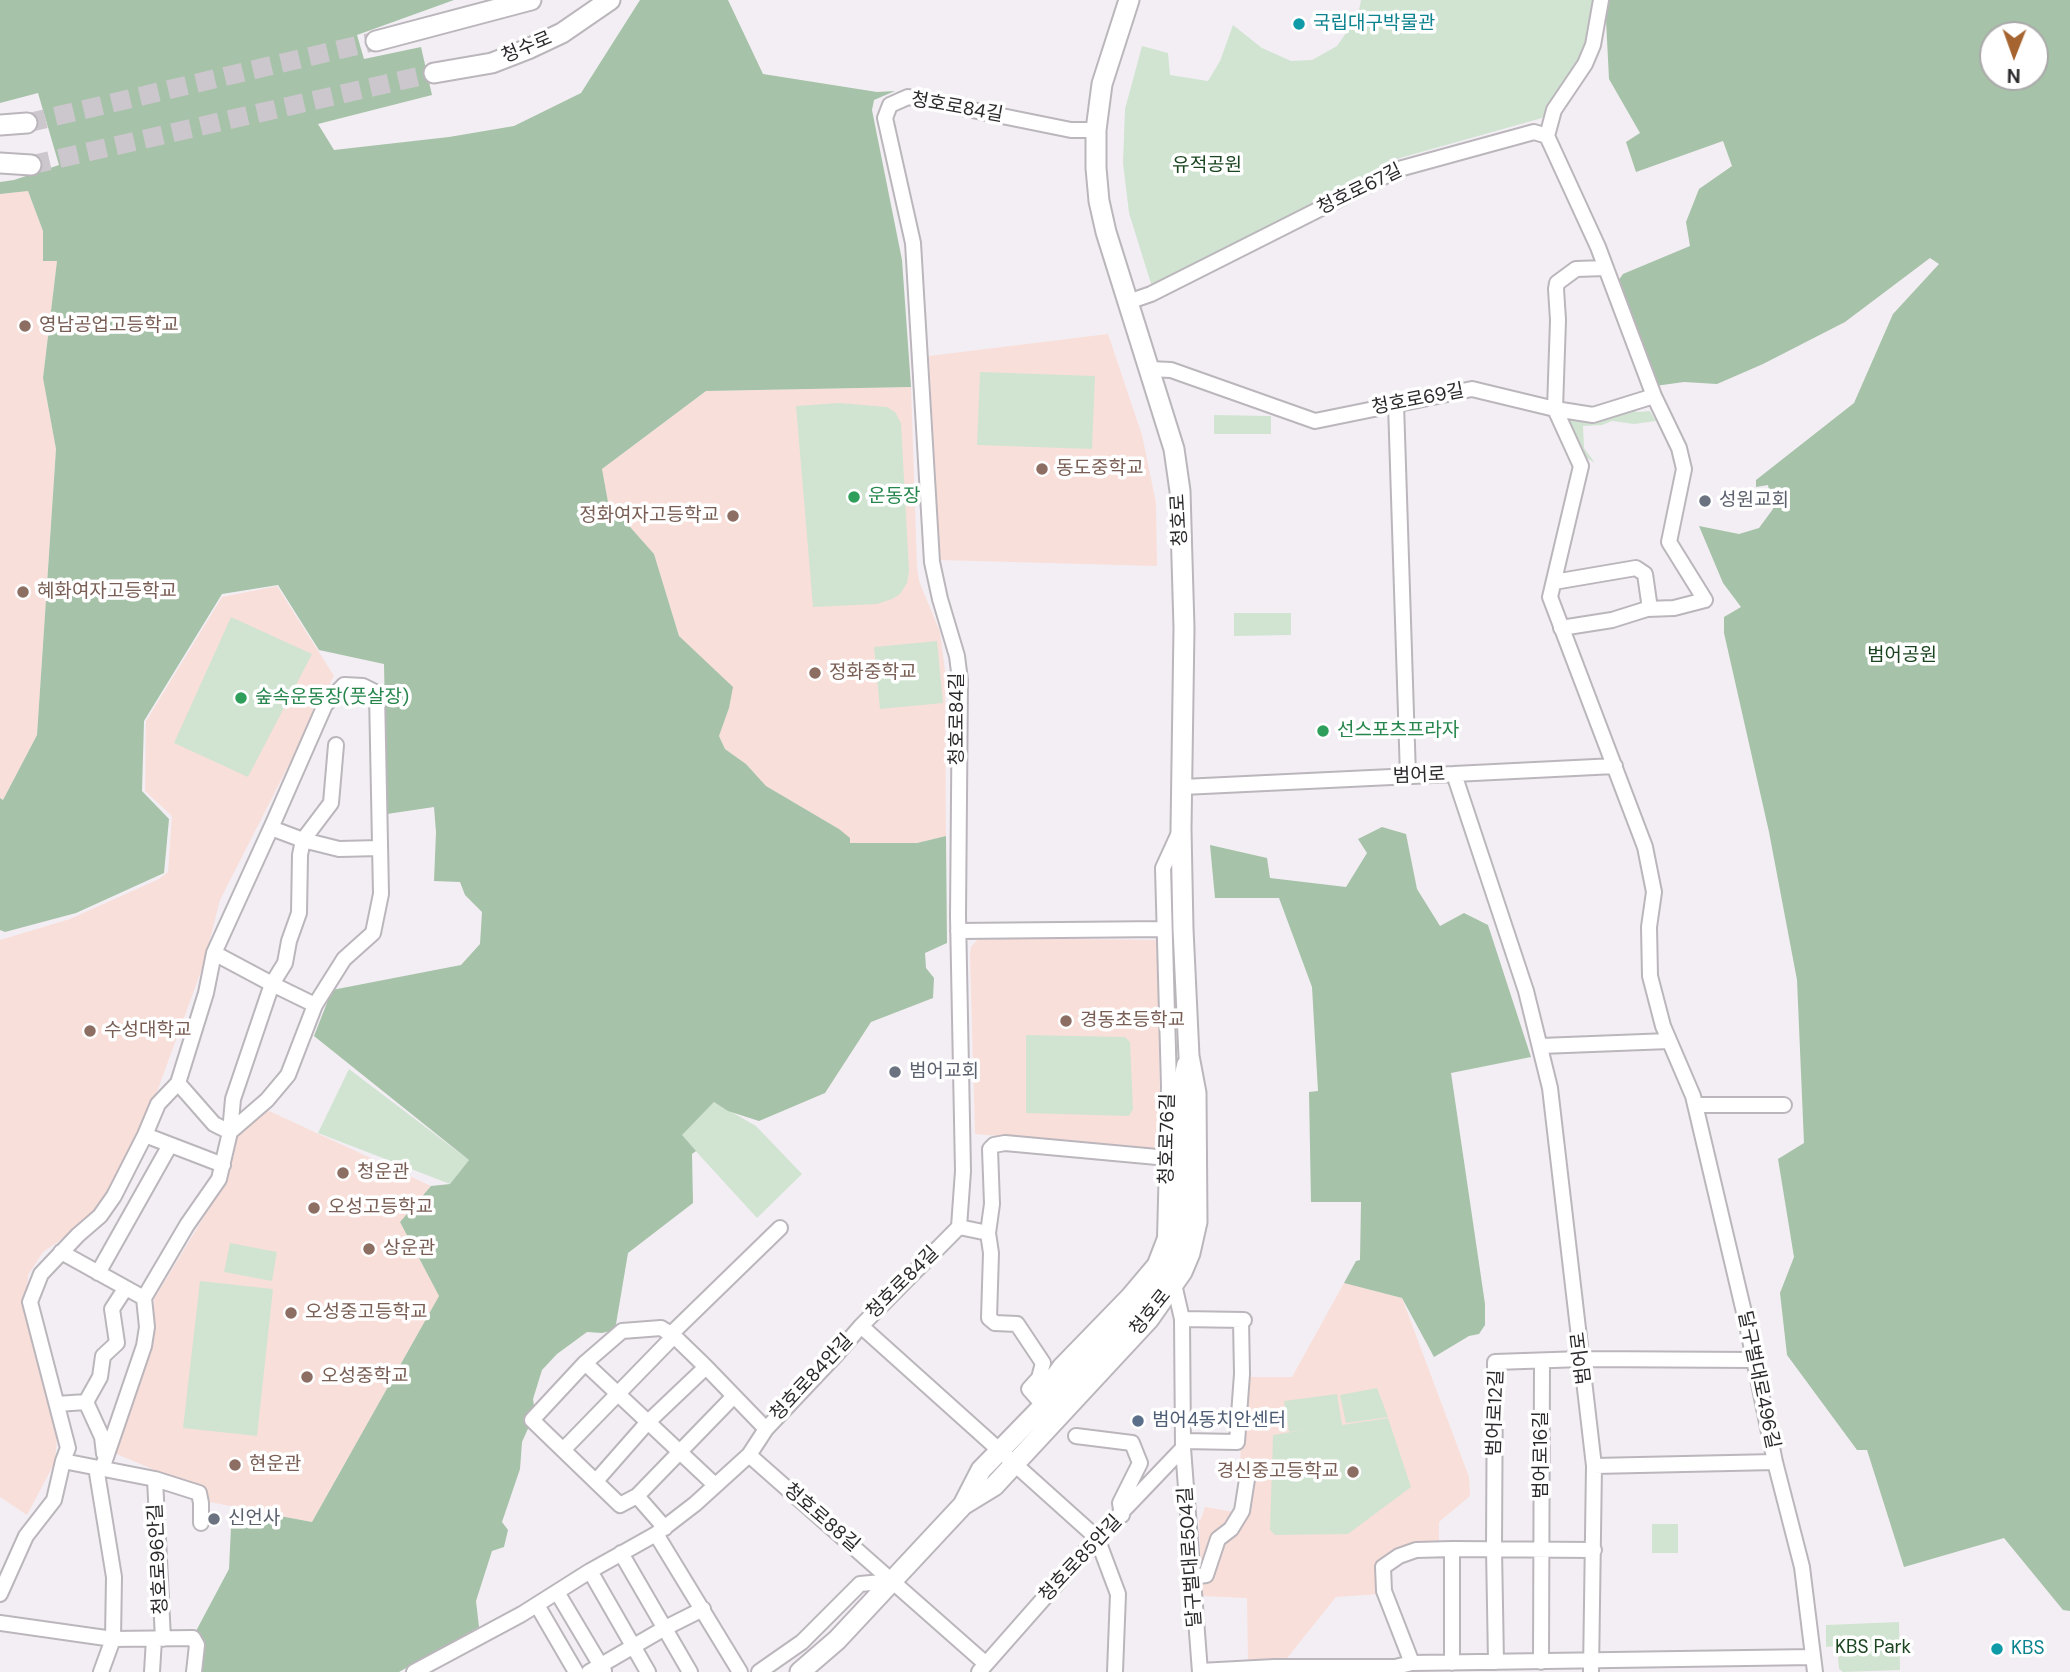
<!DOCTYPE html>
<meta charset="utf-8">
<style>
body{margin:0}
#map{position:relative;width:2070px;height:1672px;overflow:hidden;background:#f3eef4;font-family:"DM Sans",sans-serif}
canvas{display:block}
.north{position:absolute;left:1979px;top:21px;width:70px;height:70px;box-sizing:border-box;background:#fff;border:2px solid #aaa9aa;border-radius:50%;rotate:181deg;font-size:19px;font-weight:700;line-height:28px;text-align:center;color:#2b292b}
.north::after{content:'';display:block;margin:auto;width:24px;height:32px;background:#a66530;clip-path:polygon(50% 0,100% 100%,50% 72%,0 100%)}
</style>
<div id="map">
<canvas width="2070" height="1672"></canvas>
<div class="north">N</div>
</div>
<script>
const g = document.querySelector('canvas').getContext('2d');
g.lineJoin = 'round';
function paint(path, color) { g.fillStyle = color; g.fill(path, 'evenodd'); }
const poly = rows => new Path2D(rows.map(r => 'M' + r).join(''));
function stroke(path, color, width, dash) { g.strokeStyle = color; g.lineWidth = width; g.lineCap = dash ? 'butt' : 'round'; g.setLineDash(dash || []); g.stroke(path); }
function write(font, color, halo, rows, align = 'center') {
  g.font = font + ' "DM Sans","Noto Sans KR",sans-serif'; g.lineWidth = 7; g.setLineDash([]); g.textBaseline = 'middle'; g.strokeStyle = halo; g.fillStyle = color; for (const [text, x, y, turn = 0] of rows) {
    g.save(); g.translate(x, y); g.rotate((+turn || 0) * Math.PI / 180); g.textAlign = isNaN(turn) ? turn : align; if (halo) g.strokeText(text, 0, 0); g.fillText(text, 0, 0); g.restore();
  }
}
paint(poly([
 [28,191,43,231,43,260,57,261,43,378,56,449,37,735,3,800,0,798,0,194],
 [1108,334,1142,435,1156,503,1157,566,939,560,929,356],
 [911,387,917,566,919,581,940,632,945,670,946,836,917,843,850,843,839,829,766,786,746,764,725,749,719,736,729,708,679,636,654,554,608,502,602,469,706,391],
 [277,586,334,676,220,900,204,963,154,1100,109,1195,82,1225,43,1252,28,1275,26,1305,58,1426,55,1462,27,1515,0,1497,0,940,70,919,159,879,168,872,172,816,145,791,146,721,222,597],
 [979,938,1157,940,1161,1150,975,1134,970,955,971,947],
 [267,1110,431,1186,400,1222,439,1296,312,1522,210,1502,202,1490,112,1452,153,1327,154,1299,225,1182,235,1139],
 [1344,1283,1402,1298,1469,1477,1470,1496,1439,1522,1439,1543,1381,1565,1381,1594,1336,1597,1283,1663,1248,1661,1247,1598,1202,1596,1199,1520,1201,1519,1205,1507,1234,1512,1239,1480,1245,1377,1292,1377]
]), '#f9dfd9');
paint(poly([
 [1361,0,1597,0,1582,63,1542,118,1400,158,1153,290,1129,213,1123,163,1125,109,1142,46,1168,53,1170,75,1208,81,1220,61,1233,25,1262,48,1291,61,1312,60,1337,46,1358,16],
 [980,372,1095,376,1092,449,977,445],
 [839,403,887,407,895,412,901,423,909,571,907,583,900,594,892,599,877,604,813,607,796,406],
 [1632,409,1637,412,1650,411,1656,421,1634,424,1612,421,1602,425,1583,426,1584,448,1595,463,1581,454,1567,425,1568,415],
 [1214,415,1271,416,1271,434,1214,434],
 [1234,613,1291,613,1291,635,1234,636],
 [231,617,312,654,248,777,174,743],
 [937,641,943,703,880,709,874,647],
 [1026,1035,1125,1037,1130,1042,1133,1109,1129,1116,1026,1113],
 [349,1069,469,1160,450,1184,318,1133],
 [714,1102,756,1126,802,1174,757,1218,681,1135],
 [230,1243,277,1252,272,1281,224,1272],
 [200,1281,273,1289,257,1436,183,1428],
 [1377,1388,1388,1417,1346,1423,1340,1395],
 [1337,1394,1342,1425,1388,1418,1411,1487,1348,1534,1275,1535,1270,1530,1273,1435,1304,1430,1289,1432,1284,1401],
 [1652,1524,1678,1524,1678,1553,1652,1553],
 [1899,1622,1900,1670,1843,1672,1839,1669,1837,1646,1826,1647,1826,1625]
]), '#d1e4d2');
paint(poly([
 [0,0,454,0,357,35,364,59,421,47,432,95,318,124,334,150,449,137,514,126,581,93,640,0,728,0,763,74,877,92,895,91,874,100,872,110,902,260,911,387,706,391,602,469,608,502,654,554,679,636,733,687,729,708,719,736,725,749,746,764,766,786,839,829,850,838,850,843,917,843,946,836,947,943,925,953,926,968,934,978,933,998,871,1022,825,1093,759,1121,728,1111,714,1102,682,1135,696,1151,692,1154,693,1203,628,1253,615,1330,602,1333,587,1332,557,1354,542,1370,533,1399,535,1413,522,1442,520,1469,502,1522,508,1530,504,1547,492,1551,476,1601,479,1627,399,1672,198,1672,200,1648,196,1631,229,1569,232,1507,312,1522,439,1296,400,1222,431,1186,450,1184,469,1160,314,1036,332,990,461,965,480,944,482,912,465,895,460,882,434,881,436,832,434,807,387,814,384,664,319,650,278,585,222,594,144,721,142,791,169,819,164,873,76,913,5,932,0,930,0,798,3,800,37,735,56,449,43,378,57,261,43,261,43,231,28,191,0,194,0,182,14,180,59,165,38,93,0,103],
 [1605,0,2070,0,2070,1611,2063,1610,2004,1538,1904,1567,1867,1450,1857,1450,1787,1355,1780,1293,1794,1257,1778,1159,1804,1143,1797,980,1769,832,1724,633,1724,617,1741,607,1723,583,1699,526,1739,534,1759,528,1773,509,1768,485,1756,487,1756,480,1854,403,1893,314,1939,264,1930,258,1845,322,1763,364,1717,384,1684,382,1655,386,1616,284,1623,274,1690,246,1686,222,1699,189,1732,166,1723,141,1636,172,1626,142,1640,133,1609,79],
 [1993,35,2035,35,2035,77,1993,77],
 [1382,827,1406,834,1417,889,1440,926,1464,913,1488,925,1531,1057,1451,1073,1485,1304,1485,1325,1479,1334,1469,1336,1434,1357,1402,1298,1344,1283,1356,1261,1360,1260,1361,1202,1311,1202,1309,1092,1318,1091,1312,987,1279,898,1215,898,1210,845,1267,858,1270,878,1346,887,1367,853,1358,839]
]), '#a6c2a8');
stroke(poly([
 [27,123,376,41],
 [31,165,434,73]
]), '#cbc7cc', 19, [19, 10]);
const minor = poly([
 [1547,136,1554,110,1585,64,1593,45,1601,0],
 [1605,268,1576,269,1557,283,1556,289,1558,320,1555,409,1581,466,1550,597,1645,847,1654,892,1649,927,1650,976,1663,1026,1693,1096,1747,1325,1775,1462,1802,1567,1815,1672],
 [1128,302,1151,294,1399,169,1534,132,1547,136,1598,247,1654,396,1679,448,1684,469,1669,542,1705,600,1674,608,1647,609,1612,620,1561,628],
 [1149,369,1171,370,1315,421,1472,389,1555,409,1593,415,1654,396],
 [1396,404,1408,776],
 [1554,582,1636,568,1645,574,1650,609],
 [336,745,331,803,303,840,339,849,380,848],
 [1454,774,1615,766],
 [1183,787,1454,774,1526,991,1550,1088,1594,1466,1591,1672],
 [958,931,1164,929],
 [214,953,271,828],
 [1541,1046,1669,1041],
 [178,1083,214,1124,230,1132,233,1099,272,984,214,953,206,993,178,1083,158,1104,145,1135,223,1165],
 [1695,1105,1784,1105],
 [959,1227,988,1233],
 [61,1252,144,1298],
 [98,1273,170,1145],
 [1174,1284,1182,1319,1183,1448,1200,1672],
 [1182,1319,1244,1320],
 [861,1326,1097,1538,1118,1594,1115,1672],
 [671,1334,780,1228],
 [585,1363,715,1485],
 [734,1396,637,1496,620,1505,532,1420,585,1363,622,1331,661,1328,674,1336,706,1367,766,1429],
 [1037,1398,1029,1389,1039,1378,1043,1363,1017,1324,995,1323,989,1318,991,1253,988,1233,992,1204,990,1149,994,1145,1005,1143,1168,1158],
 [57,1404,86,1402],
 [1044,1406,1037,1398,1060,1366,1128,1296,1155,1264,1165,1238,1169,1086,1163,868,1179,833],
 [1076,1436,1132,1443,1140,1463,1120,1503,1122,1515],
 [1183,1441,1237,1442,1242,1374,1241,1320],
 [564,1449,674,1336],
 [104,1454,102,1437,86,1402,100,1377,103,1356,117,1343,112,1309,125,1289],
 [749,1455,986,1664],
 [63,1461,68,1448,30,1302,41,1274,78,1235,100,1216,114,1196,145,1135],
 [1594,1466,1775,1462],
 [155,1479,163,1639],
 [596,1481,647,1423,706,1367],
 [637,1496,665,1528],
 [656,1534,740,1672],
 [621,1553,690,1672],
 [590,1571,648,1672],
 [1192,1577,1206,1575,1218,1539,1231,1529,1242,1511,1248,1473],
 [557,1592,604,1671],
 [0,1594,26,1536,54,1500,63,1461,155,1479,199,1493,201,1503,201,1523],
 [537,1605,576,1672],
 [0,1623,113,1639,193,1638,197,1645,194,1672],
 [1496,1662,1494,1549,1495,1362,1582,1359,1754,1360],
 [1541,1662,1542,1361],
 [1412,1663,1384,1591,1383,1567,1399,1556,1416,1550,1452,1549,1594,1550],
 [1452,1663,1452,1549],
 [1200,1671,1274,1667,1395,1667,1412,1663,1813,1657],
 [101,1672,113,1639,114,1577,97,1473,104,1463,144,1346,147,1327,144,1298,187,1225,219,1179,230,1132,267,1100,288,1075,315,1005,344,959,373,933,381,894,377,693,363,686,344,685,325,705,271,828,303,840,300,855,299,913,289,941,285,963,272,984,315,1005],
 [152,1672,154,1639],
 [414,1672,522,1614,590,1571,656,1534,695,1504,749,1455,766,1429,835,1356,861,1326,959,1227,963,1171,958,916,960,680,957,656,940,599,932,562,913,243,885,118,890,105,908,97,1071,130,1096,130],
 [589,1672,665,1628,703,1609],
 [759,1672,802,1642,860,1584,893,1581],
 [979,1672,1097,1538,1183,1448]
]);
const major = poly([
 [376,41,531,0],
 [434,73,492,63,528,49,562,33,610,0],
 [0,125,27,123],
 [0,163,31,165],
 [963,1505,994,1486,1149,1319,1182,1272,1190,1253,1197,1222,1196,1093,1189,1056,1183,929,1181,829,1184,628,1180,491,1174,449,1106,232,1099,201,1096,168,1096,130,1102,84,1129,0],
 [800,1672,837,1640,963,1505,981,1470,1142,1304,1162,1277,1178,1240,1180,1224,1180,1093,1187,1064]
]);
stroke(minor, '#bbb6bc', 18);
stroke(major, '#bbb6bc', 23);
stroke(minor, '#fff', 14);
stroke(major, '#fff', 19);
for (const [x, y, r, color] of [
 [1299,24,7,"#0f9aa8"],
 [25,326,7,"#8d6e63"],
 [1042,469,7,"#8d6e63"],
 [854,497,7,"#2e9e5b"],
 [1705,501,7,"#6b7280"],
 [733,516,7,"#8d6e63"],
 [23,592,7,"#8d6e63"],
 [815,673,7,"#8d6e63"],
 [241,698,7,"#2e9e5b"],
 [1323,731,7,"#2e9e5b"],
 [1066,1021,7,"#8d6e63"],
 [90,1031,7,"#8d6e63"],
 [895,1072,7,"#6b7280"],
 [343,1173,7,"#8d6e63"],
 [314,1208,7,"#8d6e63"],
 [369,1249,7,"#8d6e63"],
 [291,1313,7,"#8d6e63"],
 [307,1377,7,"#8d6e63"],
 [1138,1421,7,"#5c6f8a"],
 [235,1465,7,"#8d6e63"],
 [1353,1472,7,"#8d6e63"],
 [214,1519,7,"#6b7280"],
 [1997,1649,7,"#0f9aa8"]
]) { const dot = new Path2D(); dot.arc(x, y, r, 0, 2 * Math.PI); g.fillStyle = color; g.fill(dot); stroke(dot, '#fff', 2.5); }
write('19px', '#0d838f', '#fff', [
 ["국립대구박물관",1313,24],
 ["KBS",2011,1649]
], 'left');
write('19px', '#2b292b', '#fff', [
 ["청수로",527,48,-23],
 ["청호로84길",957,108,10],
 ["청호로67길",1360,190,-26],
 ["청호로69길",1418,400,-11],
 ["청호로",1180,520,-93],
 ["청호로84길",958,719,-90],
 ["범어로",1419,776,-2],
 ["청호로76길",1168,1139,-89],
 ["청호로84길",903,1283,-45],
 ["청호로",1151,1313,-51],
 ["범어로",1582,1358,-97],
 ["청호로84안길",812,1378,-47],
 ["달구벌대로496길",1758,1380,78],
 ["범어로12길",1496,1413,-88],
 ["범어로16길",1542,1455,-90],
 ["청호로88길",821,1518,41],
 ["달구벌대로504길",1191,1557,-94],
 ["청호로96안길",159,1559,-93],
 ["청호로85안길",1081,1559,-47]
]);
write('19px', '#1b4520', '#fff', [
 ["유적공원",1207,166],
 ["범어공원",1902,656],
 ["KBS Park",1873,1648]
]);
write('19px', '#785e54', '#fff', [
 ["영남공업고등학교",39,326],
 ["동도중학교",1056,469],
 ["정화여자고등학교",719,516,"right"],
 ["혜화여자고등학교",37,592],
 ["정화중학교",829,673],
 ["경동초등학교",1080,1021],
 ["수성대학교",104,1031],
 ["청운관",357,1173],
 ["오성고등학교",328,1208],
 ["상운관",383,1249],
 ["오성중고등학교",305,1313],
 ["오성중학교",321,1377],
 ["현운관",249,1465],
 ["경신중고등학교",1339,1472,"right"]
], 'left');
write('19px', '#27864d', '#fff', [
 ["운동장",868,497],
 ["숲속운동장(풋살장)",255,698],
 ["선스포츠프라자",1337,731]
], 'left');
write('19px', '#5b616d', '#fff', [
 ["성원교회",1719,501],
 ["범어교회",909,1072],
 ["신언사",228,1519]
], 'left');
write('19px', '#4e5e75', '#fff', [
 ["범어4동치안센터",1152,1421]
], 'left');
</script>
